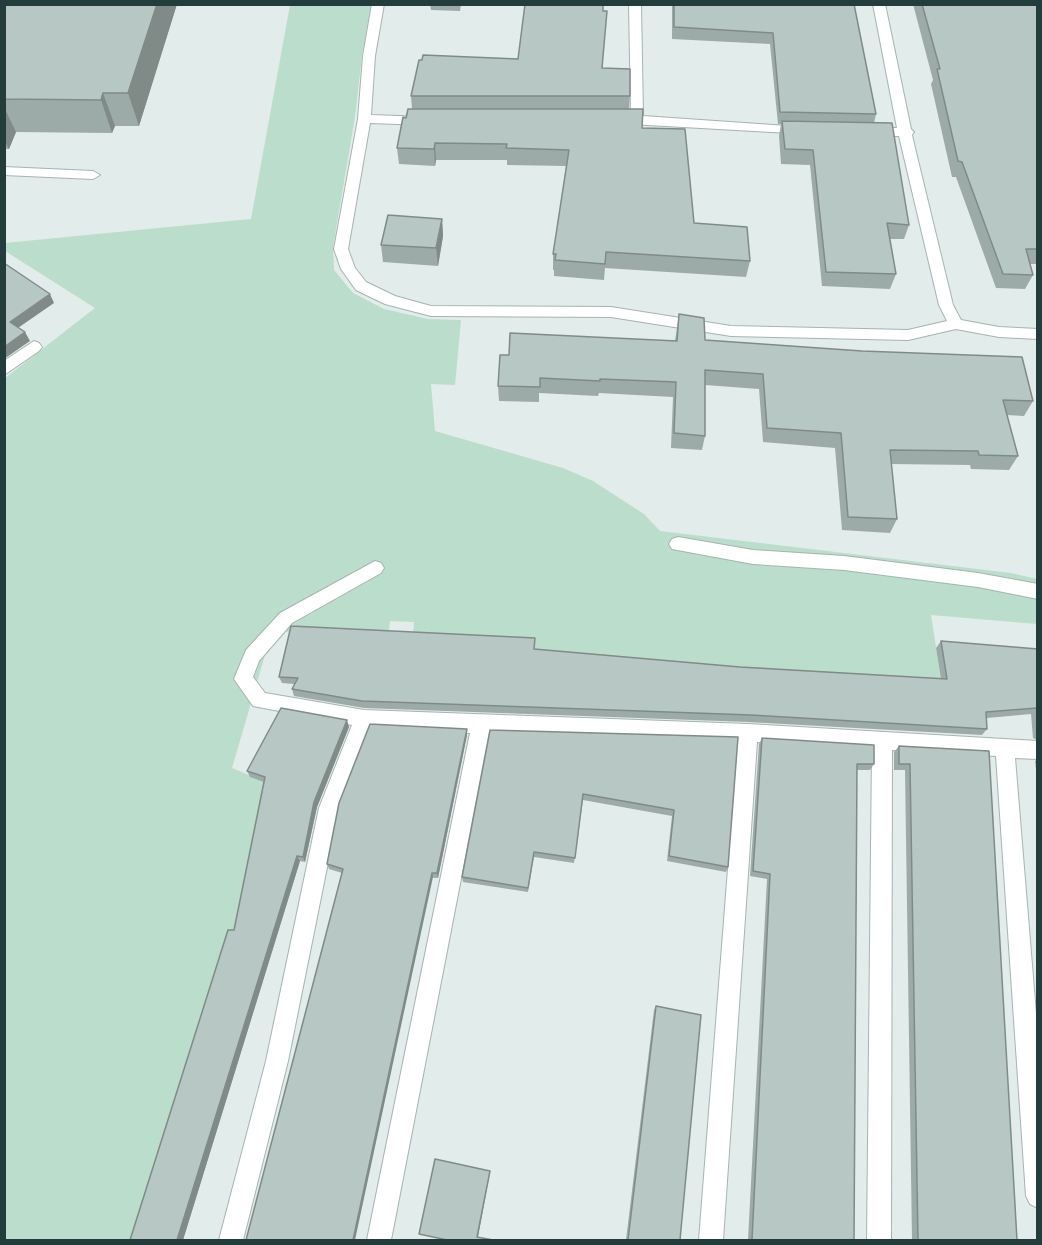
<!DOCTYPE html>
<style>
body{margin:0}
#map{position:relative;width:1042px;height:1245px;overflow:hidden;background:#e2ecea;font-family:Montserrat,sans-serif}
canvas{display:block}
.frame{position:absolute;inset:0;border:6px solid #223d3b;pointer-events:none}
</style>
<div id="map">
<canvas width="1042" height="1245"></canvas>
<div class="frame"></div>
</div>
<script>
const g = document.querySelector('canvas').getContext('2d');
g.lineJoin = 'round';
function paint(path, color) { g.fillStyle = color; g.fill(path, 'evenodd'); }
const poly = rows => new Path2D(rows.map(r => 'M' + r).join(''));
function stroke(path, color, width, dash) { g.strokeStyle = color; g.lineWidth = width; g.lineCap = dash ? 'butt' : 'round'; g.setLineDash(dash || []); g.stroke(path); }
paint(poly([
 [290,5,371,5,362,55,355,117,333,247,334,270,353,293,384,309,428,319,461,320,455,385,431,384,435,431,563,468,593,481,644,514,660,531,1011,573,1037,579,1037,624,931,615,942,686,534,656,535,645,413,638,414,622,390,621,388,637,272,631,232,768,278,787,136,1240,5,1240,5,378,95,308,5,251,5,243,251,219]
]), '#bbddcb');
const lane = poly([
 [4,167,93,171,100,175,93,179,4,175,4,167],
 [34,341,39,343,42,347,39,351,4,375,4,361,34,341],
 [678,537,753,550,844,556,978,573,1038,584,1038,599,978,587,844,570,753,564,672,549,669,544,672,539,678,537],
 [375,561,381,563,384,568,381,573,292,623,259,661,253,677,265,693,364,710,748,724,1038,741,1038,759,1015,758,1038,1038,1038,1208,1030,1204,1026,1196,996,756,892,750,891,1240,867,1240,872,749,757,742,723,1240,699,1240,738,741,489,734,391,1240,367,1240,470,733,370,728,339,808,288,1061,243,1240,219,1240,266,1061,319,808,352,725,253,706,234,679,246,650,280,613,375,561]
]);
const street = poly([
 [372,4,384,4,375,56,371,115,425,117,431,121,425,125,370,123,348,249,355,268,366,282,395,296,431,306,611,307,731,326,908,330,947,321,939,305,899,136,869,136,862,132,869,128,897,128,873,4,885,4,911,129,914,132,912,135,915,148,953,305,961,320,999,327,1038,329,1038,339,999,337,956,329,908,340,731,336,611,317,431,316,385,304,356,290,341,269,334,249,358,119,363,56,372,4],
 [629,4,641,4,643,116,802,127,807,128,809,131,807,134,612,123,611,120,612,117,631,115,629,4]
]);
stroke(lane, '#a5b4b2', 2);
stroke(street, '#a5b4b2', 2);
paint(lane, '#fff');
paint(street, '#fff');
paint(poly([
 [4,4,177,4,139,126,115,126,112,133,16,132,9,149,4,149],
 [430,4,461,4,460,11,431,10],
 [672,4,854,4,876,114,874,123,909,225,904,239,889,239,896,274,890,289,822,286,810,165,781,164,779,136,781,124,778,124,770,44,672,39],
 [913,4,1038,4,1038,264,1030,264,1033,275,1025,289,996,288,956,177,952,177,931,84,933,80],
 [602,69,630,96,629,109,642,128,694,223,750,261,746,277,605,268,604,280,554,276,554,270,553,270,553,254,566,166,507,165,507,160,436,160,435,166,399,164,397,148,406,118,412,109,411,96],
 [442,219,443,236,438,266,383,262,381,245],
 [679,314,705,340,1033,401,1024,416,1007,415,1018,456,1009,470,971,469,970,465,891,464,897,519,890,533,842,530,835,448,763,442,759,389,705,385,705,436,702,450,671,448,673,397,599,393,598,396,539,393,539,402,499,401,498,386,509,355,675,341],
 [941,641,1038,649,1038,740,1033,738,1031,714,987,718,987,729,982,735,748,722,364,708,294,696,292,689,294,684,282,683,279,677,535,649,740,667,941,679,936,648],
 [349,727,317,807,305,862,300,861,183,1240,130,1240,234,930,264,782,250,777,247,771],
 [490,730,738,737,728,867,726,872,667,861,672,816,583,800,574,863,534,857,528,892,463,882,462,877],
 [467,735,438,878,342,873,329,869,327,864],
 [762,738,874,764,870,770,857,770,854,1240,748,1240,767,879,750,876,759,744],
 [899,746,989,751,1017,1240,912,1240,905,770,894,770,894,752],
 [1038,759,1038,787,1035,761],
 [656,1006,680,1240,626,1240,654,1010]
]), '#9daba8');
paint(poly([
 [157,4,177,4,139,126,128,93],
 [103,93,115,126,112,133,101,100],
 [4,107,16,132,9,149,4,140],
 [435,143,436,160,435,166,434,149],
 [442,219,443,236,438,266,436,248],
 [50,294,54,303,15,330,10,322],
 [25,332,30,341,4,359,4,347],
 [347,720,349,727,317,807,305,862,303,857,314,802],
 [467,729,467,735,438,878,437,873],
 [297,856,300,861,183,1240,177,1240],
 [432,873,433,877,355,1240,353,1240],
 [490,1171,490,1172,478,1237,477,1237]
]), '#808b88');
const building = poly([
 [4,4,157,4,128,93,103,93,101,100,4,99,4,4],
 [525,4,603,4,603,11,607,11,602,68,630,69,630,96,411,96,419,60,422,60,423,55,518,59,525,4],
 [674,4,854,4,876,114,780,112,773,33,674,27,674,4],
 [922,4,1038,4,1038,249,1026,249,1033,275,1003,274,962,162,958,161,937,69,940,69,922,4],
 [408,109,643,109,642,128,685,129,694,223,747,227,750,261,606,252,605,264,555,260,556,254,553,254,569,150,506,148,507,144,435,143,434,149,397,148,403,117,406,118,408,109],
 [782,121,892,123,909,225,887,223,896,274,826,272,813,150,785,149,782,121],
 [388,215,442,219,436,248,381,245,388,215],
 [4,263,50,294,10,322,25,332,4,347,4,263],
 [679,314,704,318,705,340,862,351,1022,357,1033,401,1003,400,1018,456,979,455,978,451,890,450,897,519,848,517,841,433,767,428,763,374,705,370,705,436,674,433,676,382,600,379,600,381,540,378,540,387,498,386,500,355,509,355,510,333,677,341,679,314],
 [291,626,535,638,534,649,740,667,947,679,941,641,1038,649,1038,710,1037,708,986,712,987,729,751,715,362,701,292,689,298,678,279,677,291,626],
 [281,708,347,720,314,802,303,857,297,856,177,1240,130,1240,228,930,234,930,265,777,247,771,281,708],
 [370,724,467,729,437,873,432,873,353,1240,246,1240,343,869,327,864,339,803,370,724],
 [490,730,738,737,728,867,669,856,674,810,583,794,575,858,534,852,528,888,462,877,490,730],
 [762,738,874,745,874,764,857,764,854,1240,752,1240,770,874,753,871,762,738],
 [899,746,989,751,1017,1240,918,1240,910,764,899,764,899,746],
 [656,1006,701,1015,680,1240,628,1240,656,1006],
 [435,1159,490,1171,477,1237,493,1240,447,1240,419,1234,435,1159]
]);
paint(building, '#b7c7c3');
stroke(building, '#808b88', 1.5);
</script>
